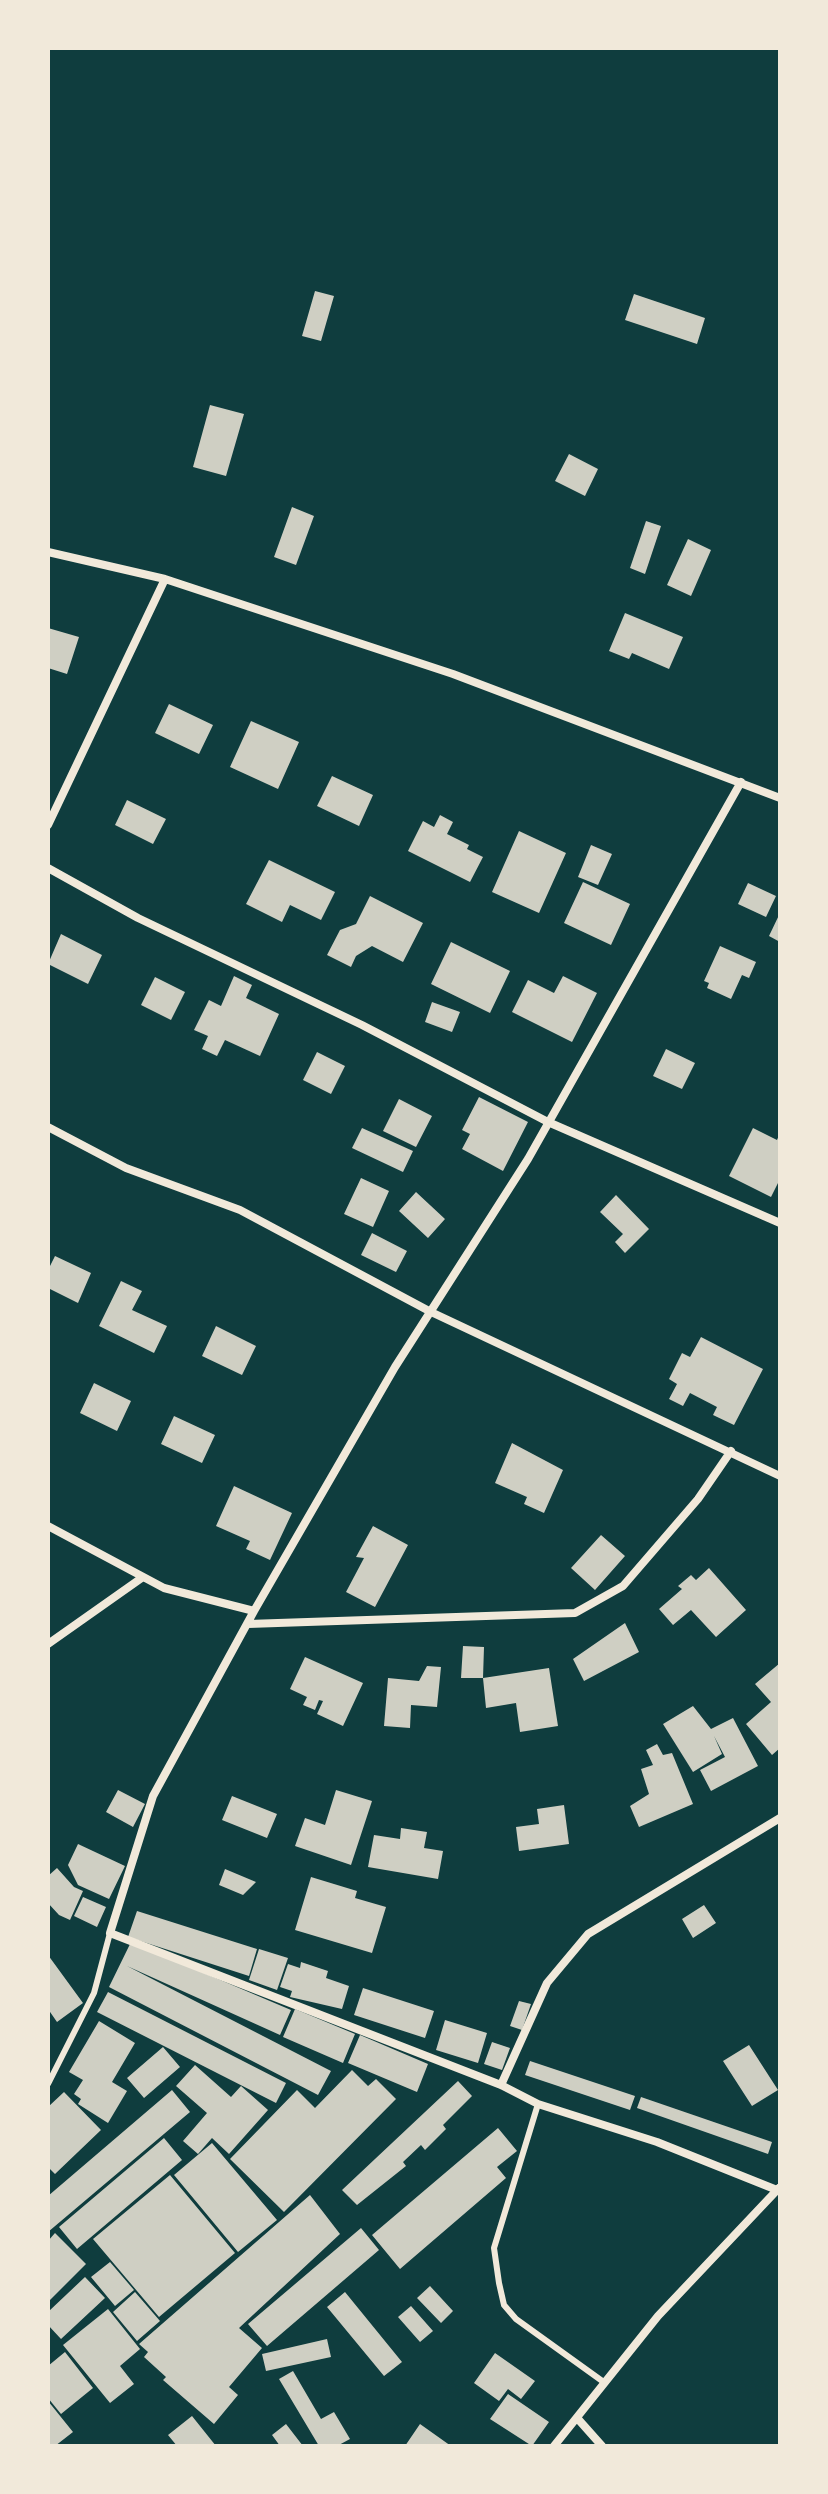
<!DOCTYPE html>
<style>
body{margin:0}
#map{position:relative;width:828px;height:2494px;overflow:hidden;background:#0f3d3e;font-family:Figtree,sans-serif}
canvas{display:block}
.frame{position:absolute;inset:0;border:50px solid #f1e9da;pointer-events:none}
</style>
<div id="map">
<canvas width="828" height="2494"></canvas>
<div class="frame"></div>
</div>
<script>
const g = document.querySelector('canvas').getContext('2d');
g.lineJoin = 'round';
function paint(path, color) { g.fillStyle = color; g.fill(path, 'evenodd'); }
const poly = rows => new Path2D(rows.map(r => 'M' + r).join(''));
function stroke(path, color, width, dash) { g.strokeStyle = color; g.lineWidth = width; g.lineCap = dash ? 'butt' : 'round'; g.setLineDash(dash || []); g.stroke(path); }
paint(poly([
 [315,291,334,296,321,341,302,336],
 [634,294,705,318,697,344,625,320],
 [210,405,244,414,226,476,193,467],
 [569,454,598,469,585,496,555,481],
 [292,507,314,516,296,565,274,557],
 [646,521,661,526,645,574,630,568],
 [688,539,711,550,691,596,667,585],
 [625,613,683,637,669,669,632,653,629,659,609,651],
 [48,628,79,637,67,674,48,668],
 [169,704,213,725,199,754,155,733],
 [251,721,299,742,278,789,230,767],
 [332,776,373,795,359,826,317,806],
 [127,800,166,819,153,844,115,825],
 [440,815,453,822,447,834,469,845,467,849,483,857,470,882,408,851,423,821,434,827],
 [519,831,566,853,539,913,492,892],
 [591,845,612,854,598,885,578,877],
 [269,860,335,892,321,920,290,905,282,922,246,904],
 [583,882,630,904,611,945,564,923],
 [748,883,776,896,766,917,738,904],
 [370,896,423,923,403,962,372,946,356,956,351,967,327,955,340,930,356,924],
 [780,913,780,942,769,936],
 [61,934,102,955,88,984,48,964],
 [451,942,510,971,490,1013,431,984],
 [720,946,756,962,749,978,742,975,731,999,707,988,709,983,704,981],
 [234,976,252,985,246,998,279,1014,260,1056,225,1040,217,1056,202,1049,208,1036,194,1030,209,1000,221,1006],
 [563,976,597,993,572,1042,512,1012,528,980,554,993],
 [155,977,185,992,171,1020,141,1005],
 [432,1002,460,1012,452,1032,425,1022],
 [666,1049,695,1063,682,1089,653,1076],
 [317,1052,345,1066,331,1094,303,1080],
 [479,1097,528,1122,503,1171,462,1149,470,1134,462,1130],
 [399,1099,432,1116,416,1147,383,1131],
 [362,1128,413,1151,403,1172,352,1148],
 [753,1128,777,1140,780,1133,780,1179,771,1197,729,1176],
 [361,1178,389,1191,373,1227,344,1214],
 [416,1192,445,1219,428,1238,399,1211],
 [616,1195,649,1229,625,1253,615,1242,623,1234,600,1212],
 [372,1233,407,1251,396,1272,361,1255],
 [55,1256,91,1273,78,1303,48,1288,48,1270],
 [121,1281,142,1291,132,1310,167,1326,154,1353,99,1326],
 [216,1326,256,1346,242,1375,202,1356],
 [701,1337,763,1369,734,1425,713,1415,717,1407,690,1393,683,1406,669,1399,677,1384,669,1379,682,1353,690,1357],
 [94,1383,131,1401,117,1431,80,1413],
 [174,1416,215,1435,202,1463,161,1444],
 [512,1443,563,1470,544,1513,524,1504,527,1497,495,1483],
 [234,1486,292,1513,270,1560,246,1549,250,1541,216,1526],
 [373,1526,408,1545,375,1607,346,1592,364,1558,356,1557],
 [601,1535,625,1556,595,1590,571,1568],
 [709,1568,746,1610,716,1637,691,1610,673,1625,659,1609,682,1589,678,1586,691,1575,696,1580],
 [625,1623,639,1652,584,1681,573,1659],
 [463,1646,484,1647,483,1678,549,1668,558,1726,520,1732,516,1703,486,1708,483,1678,461,1678],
 [305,1657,363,1683,343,1726,317,1714,323,1701,319,1700,315,1710,303,1705,307,1697,290,1689],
 [780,1663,780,1748,772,1755,746,1724,771,1702,755,1684],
 [427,1666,441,1667,437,1707,411,1705,410,1728,384,1726,388,1678,419,1681],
 [693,1706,711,1729,733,1718,758,1766,711,1791,700,1770,725,1757,714,1736,722,1754,693,1772,663,1724],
 [657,1744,663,1755,672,1753,693,1804,639,1827,630,1806,649,1794,641,1769,653,1765,646,1750],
 [118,1790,145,1804,133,1827,106,1812],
 [336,1790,372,1801,351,1865,295,1846,305,1818,325,1825],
 [232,1796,277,1814,267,1838,222,1820],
 [564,1805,569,1844,519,1851,516,1827,539,1824,537,1809],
 [401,1828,427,1832,424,1848,443,1851,438,1879,368,1867,374,1835,400,1839],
 [78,1844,125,1866,109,1899,78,1885,68,1865],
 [57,1868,74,1887,83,1891,70,1920,59,1915,48,1903,48,1876],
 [225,1869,256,1882,243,1895,219,1885],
 [311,1877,357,1891,355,1898,386,1907,372,1953,295,1930],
 [83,1897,106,1907,97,1927,74,1916],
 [704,1905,716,1923,693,1938,682,1919],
 [137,1911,257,1949,249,1976,128,1937],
 [131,1942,291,2010,280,2035,127,1966,331,2071,318,2095,109,1987],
 [259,1949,288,1958,277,1990,249,1980],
 [48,1955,83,2003,57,2022,48,2009],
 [301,1962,328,1971,326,1978,349,1986,342,2009,290,1997,292,1991,280,1987,288,1964,300,1968],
 [363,1988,434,2011,425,2038,354,2015],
 [108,1992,286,2083,276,2103,97,2012],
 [519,2001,531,2004,522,2030,510,2026],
 [295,2009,355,2034,343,2063,283,2037],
 [445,2020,487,2033,478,2063,436,2050],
 [99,2021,135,2043,112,2082,127,2091,108,2123,78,2104,81,2099,74,2094,83,2080,69,2072],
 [360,2035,428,2064,417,2092,348,2063],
 [492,2042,510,2048,502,2070,484,2064],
 [749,2045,778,2090,752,2106,723,2061],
 [163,2047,180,2067,144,2098,127,2078],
 [530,2061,635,2096,630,2110,525,2075],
 [195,2065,231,2097,241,2086,268,2110,229,2154,212,2138,198,2154,183,2141,207,2113,176,2086],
 [352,2070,368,2086,376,2079,396,2099,284,2212,230,2159,297,2090,315,2108],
 [458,2081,472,2096,443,2125,446,2129,425,2150,421,2145,403,2162,406,2166,357,2205,342,2190],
 [172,2090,190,2112,48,2232,48,2196],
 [64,2092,101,2130,55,2174,48,2167,48,2107],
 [641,2097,772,2142,768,2154,637,2108],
 [498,2128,517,2151,497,2167,506,2178,400,2269,372,2235],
 [164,2138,182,2160,77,2249,59,2227],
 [212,2143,277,2220,238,2252,174,2175],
 [170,2175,235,2253,159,2317,93,2239],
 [310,2195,340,2234,239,2328,262,2348,229,2387,238,2395,214,2424,163,2380,166,2377,144,2357,148,2352,139,2344],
 [361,2228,379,2250,267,2346,248,2324],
 [55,2233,86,2264,48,2302,48,2241],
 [110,2262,134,2290,115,2306,91,2277],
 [85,2277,105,2298,61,2339,48,2325,48,2312],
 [430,2286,453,2311,441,2323,417,2298],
 [135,2292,160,2321,137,2341,113,2312],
 [345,2292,402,2362,384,2376,327,2307],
 [411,2306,433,2331,420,2342,398,2317],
 [108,2309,140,2349,120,2366,134,2384,110,2403,63,2345],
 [327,2339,331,2357,266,2371,262,2354],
 [65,2352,93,2388,61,2414,48,2398,48,2366],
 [495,2353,535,2381,521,2399,508,2389,499,2401,474,2383],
 [293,2371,321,2419,334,2412,350,2439,337,2446,319,2446,279,2379],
 [508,2394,549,2422,532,2446,490,2419],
 [48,2401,73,2432,55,2446,48,2446],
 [192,2416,216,2446,177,2446,168,2435],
 [286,2424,303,2446,280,2446,272,2435],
 [420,2424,451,2446,405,2446]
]), '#cfcfc3');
stroke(poly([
 [48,2084,94,1993,110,1933],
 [538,2104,494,2248,499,2283,504,2305,516,2319,605,2383]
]), '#f1e9da', 6);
stroke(poly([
 [48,552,165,579,453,674,780,798],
 [741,782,528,1159,395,1367,254,1611,153,1796,110,1933,501,2085,538,2104,657,2142,777,2190],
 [48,825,165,579],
 [48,868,138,918,362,1025,548,1122,780,1223],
 [48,1127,126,1168,240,1210,431,1312,780,1476],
 [48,1526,164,1588,254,1611],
 [248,1624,575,1613,623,1586,698,1499,731,1451],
 [48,1644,143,1577],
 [501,2085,547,1983,588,1934,780,1818],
 [578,2419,602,2446],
 [554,2446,658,2316,779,2188]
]), '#f1e9da', 8);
</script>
